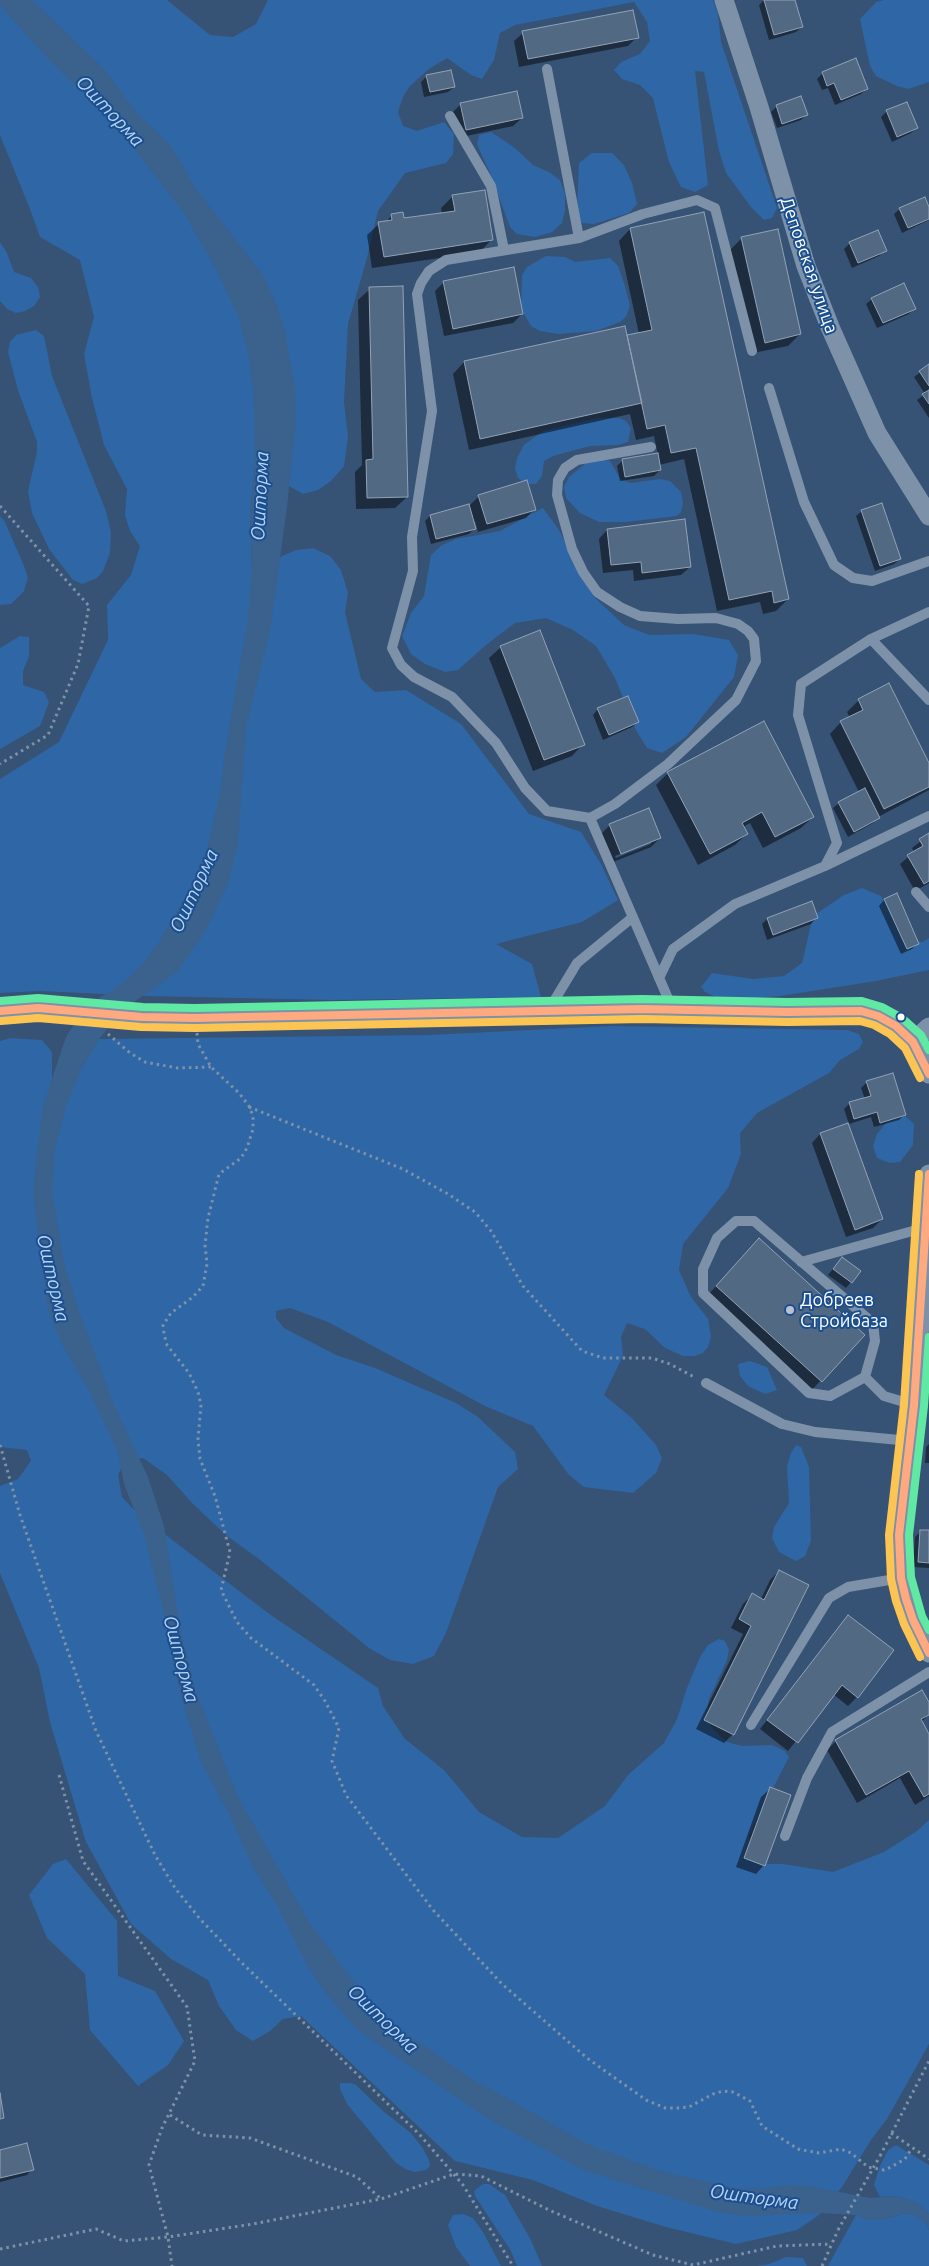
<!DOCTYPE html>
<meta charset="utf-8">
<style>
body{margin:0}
canvas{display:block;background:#365274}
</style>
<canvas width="929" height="2266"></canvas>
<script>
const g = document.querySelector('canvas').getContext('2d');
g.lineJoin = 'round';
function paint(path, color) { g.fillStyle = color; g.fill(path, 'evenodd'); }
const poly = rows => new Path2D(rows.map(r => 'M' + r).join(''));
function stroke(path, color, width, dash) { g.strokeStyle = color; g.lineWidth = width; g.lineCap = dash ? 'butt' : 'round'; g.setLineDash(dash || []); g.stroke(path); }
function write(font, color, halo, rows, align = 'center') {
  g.font = font + ' Ubuntu,sans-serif'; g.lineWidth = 4; g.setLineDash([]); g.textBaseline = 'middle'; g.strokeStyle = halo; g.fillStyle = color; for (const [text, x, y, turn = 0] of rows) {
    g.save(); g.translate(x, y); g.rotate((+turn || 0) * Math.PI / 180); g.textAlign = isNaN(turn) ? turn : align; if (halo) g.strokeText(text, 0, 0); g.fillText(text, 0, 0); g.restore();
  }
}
paint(poly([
 [0,0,167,0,210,35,233,37,256,24,268,0,713,0,718,14,721,42,777,208,772,218,764,220,751,207,726,173,719,151,704,72,695,71,708,185,695,192,681,187,669,162,653,98,640,85,622,79,614,70,621,62,640,54,650,41,647,22,634,2,515,25,500,33,494,60,482,79,471,75,447,58,429,69,410,86,403,97,398,112,403,126,417,131,444,122,454,134,453,154,446,163,405,173,378,211,367,258,348,324,344,402,348,437,344,466,331,481,318,490,303,494,289,486,279,464,255,467,250,513,252,568,272,572,280,557,296,550,313,548,330,556,341,570,348,593,345,612,361,679,375,692,406,690,461,724,529,814,581,832,601,864,618,900,582,922,496,944,532,964,541,997,333,1000,146,996,40,991,0,993,0,779,59,742,108,640,107,605,131,575,140,546,130,531,125,515,127,489,104,445,92,398,84,354,94,317,80,260,40,237,30,209,0,135],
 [884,0,929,0,929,82,908,89,897,86,876,76,870,66,860,19,876,2],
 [491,132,515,148,533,165,549,172,560,180,565,194,565,211,562,223,552,232,535,237,517,234,510,227,492,178,477,144,479,135],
 [592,153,612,153,624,165,632,183,637,204,629,213,594,224,582,223,577,209,579,163],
 [0,242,7,253,14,272,31,278,38,287,40,297,34,306,25,311,16,313,7,309,0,301],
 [546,256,565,257,575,262,610,258,618,266,625,286,630,306,626,317,620,322,596,331,558,334,540,331,531,326,521,309,522,275,527,267],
 [36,330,44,336,52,376,106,511,111,532,110,553,103,571,97,578,82,584,73,580,49,549,32,513,28,491,37,452,37,442,18,390,8,352,10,342,16,335],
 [598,418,619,418,626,421,631,428,628,442,618,445,590,446,553,456,544,461,542,476,536,484,526,484,518,478,515,469,517,458,524,445,543,431],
 [601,459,610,461,621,480,631,483,660,479,670,481,681,492,683,502,681,512,677,516,626,522,599,522,580,513,566,498,564,487,569,477,585,464],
 [543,508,559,530,593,596,624,625,649,635,693,634,729,640,738,655,734,677,686,737,662,753,647,748,636,730,615,678,596,646,573,630,546,618,515,623,486,645,458,670,445,672,425,664,411,654,402,636,411,613,424,596,431,555,442,545,456,539,500,531],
 [0,516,5,522,24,566,28,578,24,591,11,604,0,605],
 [20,636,29,637,29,656,23,671,23,685,44,692,49,702,40,726,0,749,0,648],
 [862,888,881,896,908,940,923,942,929,938,929,970,876,981,780,996,730,1000,717,998,705,992,701,987,712,973,753,979,784,976,802,963,813,916,844,895],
 [611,1026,847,1030,859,1034,863,1042,859,1049,840,1060,829,1073,757,1113,740,1133,741,1154,728,1188,683,1244,679,1270,691,1297,708,1319,711,1337,708,1347,703,1353,694,1356,683,1356,665,1348,645,1329,627,1323,621,1337,623,1356,604,1395,632,1418,656,1445,662,1458,656,1473,633,1493,584,1487,569,1475,533,1426,485,1406,328,1322,290,1308,276,1311,276,1318,284,1328,336,1355,375,1368,456,1403,478,1417,515,1452,518,1469,498,1487,446,1633,434,1656,413,1664,390,1660,369,1648,259,1559,227,1536,193,1504,167,1475,143,1458,125,1461,118,1475,122,1497,137,1513,268,1613,378,1688,383,1706,405,1739,444,1770,479,1812,522,1837,558,1838,605,1806,628,1775,664,1743,677,1719,687,1688,700,1657,708,1645,719,1639,725,1641,729,1650,727,1660,709,1699,707,1717,712,1728,727,1742,742,1746,772,1745,785,1751,789,1757,749,1835,750,1856,762,1864,783,1864,833,1872,884,1852,917,1831,929,1820,929,2044,887,2119,871,2140,842,2187,819,2215,797,2230,736,2244,666,2227,597,2206,533,2180,455,2161,301,2016,283,2019,270,2031,253,2041,236,2030,219,2006,208,1980,171,1959,131,1924,86,1842,50,1722,39,1668,0,1573,0,1486,18,1479,31,1461,27,1450,0,1447,0,1041,10,1038,42,1040,52,1052,52,1078,59,1086,82,1067,99,1039,429,1035],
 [905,1116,914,1124,913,1145,900,1162,890,1163,877,1158,873,1146,877,1134,887,1122],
 [750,1361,767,1367,777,1390,765,1394,748,1386,740,1376,738,1364],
 [796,1445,801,1447,809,1467,811,1541,805,1556,796,1561,779,1552,772,1538,774,1527,789,1503,787,1466,791,1453],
 [66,1859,117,1921,118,1976,155,1991,184,2041,168,2065,138,2086,90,2030,85,1974,47,1938,29,1895,53,1864],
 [340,2083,351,2083,356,2085,383,2111,411,2133,422,2147,429,2160,430,2166,426,2170,415,2172,405,2169,395,2162,347,2104,340,2089],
 [896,2145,929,2165,929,2214,916,2202,895,2196,880,2197,874,2185,880,2166,888,2150],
 [483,2184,489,2184,505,2195,531,2240,542,2266,517,2266,511,2251,475,2196,474,2191],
 [905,2213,917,2216,925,2222,929,2230,929,2266,828,2266,856,2215,868,2220,881,2220],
 [463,2214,473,2218,483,2232,501,2266,470,2266,456,2247,448,2225,453,2215],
 [786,2257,803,2258,807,2266,757,2266,769,2264]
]), '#2f66a5');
paint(poly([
 [0,0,32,0,105,70,136,112,171,146,196,189,261,272,274,298,285,331,295,389,296,420,287,507,270,631,246,727,238,844,227,886,205,932,178,971,124,1009,99,1039,82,1067,66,1106,55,1150,52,1192,64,1263,79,1311,114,1405,148,1477,164,1526,179,1622,195,1689,237,1795,309,1922,362,1993,384,2018,476,2082,500,2094,587,2144,663,2172,735,2188,761,2189,789,2185,809,2186,870,2198,895,2196,916,2202,929,2214,929,2230,925,2222,917,2216,905,2213,881,2220,868,2220,856,2215,820,2213,745,2216,718,2212,583,2170,489,2119,359,2031,329,1997,308,1967,277,1905,253,1867,230,1816,201,1762,179,1690,162,1605,144,1535,124,1484,118,1452,90,1393,62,1344,48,1309,41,1263,33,1187,43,1106,66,1037,79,1017,96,1000,122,984,140,967,159,942,190,889,207,849,220,793,225,752,248,619,252,568,250,513,255,467,254,400,249,356,239,318,215,267,184,213,133,147,92,101,57,68,22,30,0,5]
]), '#3b618d');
paint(poly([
 [764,0,794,0,802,27,796,32,769,40,759,5],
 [523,33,637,37,628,46,519,67,514,41],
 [823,73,867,89,861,94,835,105,828,88,822,90,817,79],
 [427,76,454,87,448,92,424,97,421,82],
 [516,92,522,118,513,126,457,138,452,113,460,105],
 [777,106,806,115,801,120,777,128,771,112],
 [887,111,917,128,911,133,892,142,881,117],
 [453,196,491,240,480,252,372,268,367,235,379,224,385,223,392,215,403,220,442,214,441,208],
 [900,209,929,210,929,220,902,233,894,214],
 [630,229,788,599,776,611,763,614,760,602,717,611,684,459,659,465,660,470,654,476,620,481,617,466,623,460,658,455,654,436,636,440,630,414,469,450,453,374,464,362,624,327,626,337,639,334,619,241],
 [742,238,800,334,788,346,753,353,730,250],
 [850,243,885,250,879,256,852,268,844,249],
 [444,282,522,314,513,323,444,336,435,291],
 [370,289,407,497,395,508,356,509,355,472,362,465,358,300],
 [872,299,914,308,909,314,877,328,866,304],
 [929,366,929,418,917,400,925,394,914,377],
 [479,496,534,509,526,518,478,532,475,521,473,522,475,528,469,534,431,544,425,521,430,516,470,505],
 [862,511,900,559,894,564,875,571,856,516],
 [607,530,690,567,681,575,634,581,633,570,603,573,599,539],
 [501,647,583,744,572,756,533,771,489,658],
 [859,700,929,765,929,790,878,817,873,823,848,837,833,808,839,803,859,792,830,734,841,722,850,718,847,712],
 [598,709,638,722,632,727,603,740,593,715],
 [668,773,813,817,801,828,763,848,750,823,743,827,747,834,735,845,698,865,656,785],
 [610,825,660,838,651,847,613,862,601,834],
 [651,841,651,844,616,858,615,856],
 [929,835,929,883,915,891,900,864,914,852,912,848],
 [896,895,918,943,912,949,901,954,879,906,884,900],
 [811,903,816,918,811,924,767,940,762,924,767,919],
 [867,1082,905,1114,899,1120,874,1127,871,1117,849,1124,844,1109,850,1103,865,1099,861,1088],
 [847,1124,882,1219,873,1228,846,1237,812,1143,820,1134],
 [748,1252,863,1335,809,1393,705,1298],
 [842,1258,851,1282,846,1288,828,1275],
 [929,1444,929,1463,925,1463,926,1447],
 [921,1531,929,1531,929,1568,913,1567,915,1537],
 [779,1571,733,1734,724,1743,696,1729,743,1634,731,1628,743,1604,752,1595,761,1599,770,1580],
 [848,1616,857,1697,848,1706,833,1694,788,1751,760,1729],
 [929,1704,929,1715,921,1722,929,1736,929,1796,915,1805,900,1778,857,1803,827,1750,836,1741],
 [770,1789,764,1865,756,1874,736,1867,761,1797],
 [0,2151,32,2169,27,2175,0,2182]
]), '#0007');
const building = poly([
 [764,0,795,0,803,27,774,35,764,0],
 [633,10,639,38,528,59,522,31,633,10],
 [856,58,868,89,841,100,834,83,827,86,822,72,856,58],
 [451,70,455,87,430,92,426,75,451,70],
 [517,91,523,118,466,130,460,103,517,91],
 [801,96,808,115,782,124,776,105,801,96],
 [907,102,918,128,897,137,886,110,907,102],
 [485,190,493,240,384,257,378,222,392,220,391,214,403,212,404,218,455,211,452,195,485,190],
 [925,197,929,207,929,219,908,228,899,208,925,197],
 [704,212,789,599,774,603,772,591,729,600,696,448,671,453,665,425,647,429,627,335,652,330,630,228,704,212],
 [778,229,801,334,765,343,741,237,778,229],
 [878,230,887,251,858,263,849,242,878,230],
 [514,267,523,314,453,329,443,281,514,267],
 [904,283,916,309,883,323,871,298,904,283],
 [403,286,408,497,367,498,366,460,373,459,369,287,403,286],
 [625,326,642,403,480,439,464,361,625,326],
 [929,364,929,386,919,371,929,364],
 [929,390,929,404,922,394,929,390],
 [658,453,661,470,625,477,622,459,658,453],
 [527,480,536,510,487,524,478,495,527,480],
 [882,503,901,559,880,566,861,510,882,503],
 [469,504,476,529,436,539,430,515,469,504],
 [685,519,691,567,642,573,641,562,611,565,607,529,685,519],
 [540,630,585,745,544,760,500,646,540,630],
 [889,683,929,763,929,787,884,809,840,721,863,710,858,699,889,683],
 [628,696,639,722,609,735,597,708,628,696],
 [764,721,814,817,775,837,762,812,742,823,748,834,710,854,667,772,764,721],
 [865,788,880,818,854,832,838,802,865,788],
 [649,808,661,838,621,854,609,824,649,808],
 [929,833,929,881,924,884,907,855,923,846,919,839,929,833],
 [897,893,919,944,907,949,884,899,897,893],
 [812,901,818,918,773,935,767,918,812,901],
 [893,1073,906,1115,880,1123,877,1112,854,1119,849,1102,871,1096,866,1081,893,1073],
 [848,1123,883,1219,855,1230,820,1133,848,1123],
 [759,1238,865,1335,822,1382,716,1286,759,1238],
 [842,1257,861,1271,852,1283,833,1269,842,1257],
 [920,1530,929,1530,929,1563,918,1562,920,1530],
 [779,1570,809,1585,734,1735,704,1720,751,1626,739,1619,752,1593,764,1600,779,1570],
 [848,1615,894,1650,858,1698,842,1685,798,1743,767,1720,848,1615],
 [922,1690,929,1702,929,1715,921,1719,929,1734,929,1794,924,1797,909,1771,866,1795,835,1740,922,1690],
 [770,1787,791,1795,765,1866,744,1858,770,1787],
 [0,2093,4,2118,0,2119,0,2093],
 [27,2143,34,2170,0,2178,0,2150,27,2143]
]);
paint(building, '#526984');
stroke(building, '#92a2b6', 1);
stroke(poly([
 [0,506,89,606,78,664,48,735,0,764],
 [197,1033,198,1044,211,1067,239,1093,249,1106,253,1116,253,1129,247,1148,241,1158,219,1174,208,1218,205,1245,207,1264,203,1286,193,1297,171,1313,163,1325,164,1334,167,1345,189,1373,198,1392,201,1405,198,1439,200,1459,215,1496,230,1552,221,1590,237,1622,251,1638,314,1685,325,1701,339,1728,332,1761,346,1795,433,1910,502,1984,587,2058,646,2100,665,2108,679,2108,689,2107,713,2094,723,2091,733,2092,750,2101,762,2126,798,2149,819,2153,841,2149,851,2153,868,2167,884,2170,891,2167,905,2159,912,2148],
 [108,1034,130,1053,145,1062,177,1068,211,1067],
 [249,1107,403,1169,448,1194,475,1212,491,1231,523,1286,582,1351,603,1358,652,1358,670,1364,696,1378],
 [0,1445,20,1515,96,1731,155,1855,175,1888,200,1919,243,1964,420,2135,463,2185,513,2266],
 [59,1775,83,1861,187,2007,195,2061,162,2128,149,2165,168,2237,172,2266],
 [170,2115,202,2135,250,2138,357,2177,380,2198],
 [891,2133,929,2159],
 [880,2156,929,2061],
 [0,2249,96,2229,124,2241,168,2237,253,2224,381,2199,454,2174,481,2176,549,2210,653,2255,693,2265,777,2246,831,2244],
 [822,2266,838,2230]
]), '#7d92a8', 3, [2.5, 4]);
stroke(poly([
 [547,69,579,238],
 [450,116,491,186,504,250],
 [769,388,804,502,834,565,853,578,872,581,929,561],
 [651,447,577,460,565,468,558,480,557,495,572,549,583,572,597,592,620,607,640,616,678,619,716,618,738,624,748,631,754,639,756,661,736,700,668,764,615,804,590,818,547,811,525,788,496,743,452,697,414,677,401,665,392,648,413,571,412,537,432,411,417,294,421,283,429,271,446,260,579,238,643,214,697,200,715,208,752,351],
 [871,639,929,700],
 [590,818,673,1010],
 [825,866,929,816],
 [916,892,929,907],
 [659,978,673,949,735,904,825,866,837,843,798,715,801,684,871,639,929,612],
 [548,1011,577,963,633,917],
 [801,1262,927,1227],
 [865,1377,830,1396,809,1393,703,1293,703,1269,717,1238,736,1221,754,1221,873,1323,875,1341,865,1377,884,1396,914,1405],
 [706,1383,782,1424,815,1432,910,1441],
 [751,1725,829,1598,848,1587,901,1578],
 [785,1836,807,1778,832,1732,929,1672]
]), '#7d92a8', 10);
stroke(poly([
 [724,0,759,107,806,266,830,327,877,433,929,516],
 [0,1011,38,1008,142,1017,195,1018,642,1009,787,1012,861,1011,878,1016,896,1026,913,1042,924,1061,929,1074],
 [913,1042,929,1027],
 [929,1174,927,1227,914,1405,899,1535,901,1578,906,1599,913,1620,929,1653]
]), '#7d92a8', 19);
stroke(poly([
 [838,2230,880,2156]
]), '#7d92a8', 3, [2.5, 4]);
stroke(poly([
 [0,1011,38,1008,142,1017,195,1018,642,1009,787,1012,861,1011,878,1016,896,1026,913,1042,929,1074],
 [929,1174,914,1405,899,1535,901,1578,906,1599,913,1620,929,1653]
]), '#ffa980', 8);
stroke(poly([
 [1,1021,38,1018,141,1027,195,1028,642,1019,787,1022,860,1021,874,1025,890,1034,905,1048,920,1078],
 [919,1174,904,1404,889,1535,891,1579,896,1601,904,1624,920,1657]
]), '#fcc553', 8);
stroke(poly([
 [0,1001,38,998,143,1007,195,1008,642,999,787,1002,862,1001,882,1007,902,1018,921,1035,929,1050],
 [929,1337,924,1406,909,1535,911,1577,922,1616,929,1630]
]), '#60e9a3', 8);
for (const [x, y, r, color] of [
 [901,1017,4.5,"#fff"],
 [790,1310,5,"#b9c2ce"]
]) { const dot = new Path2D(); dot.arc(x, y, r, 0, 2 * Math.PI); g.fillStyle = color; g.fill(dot); stroke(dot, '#1b4f8f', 2); }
write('18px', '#fff', '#1b4f8f', [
 ["Деповская улица",809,265,71]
]);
write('18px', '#fff', '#1b4f8f', [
 ["Добреев",800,1300],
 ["Стройбаза",800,1321]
], 'left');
write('italic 19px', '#b5d3f5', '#1b4f8f', [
 ["Ошторма",110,111,47],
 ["Ошторма",260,496,-87],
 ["Ошторма",194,891,-65],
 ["Ошторма",53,1278,77],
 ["Ошторма",181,1659,75],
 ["Ошторма",383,2019,44],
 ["Ошторма",754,2197,8]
]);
</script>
